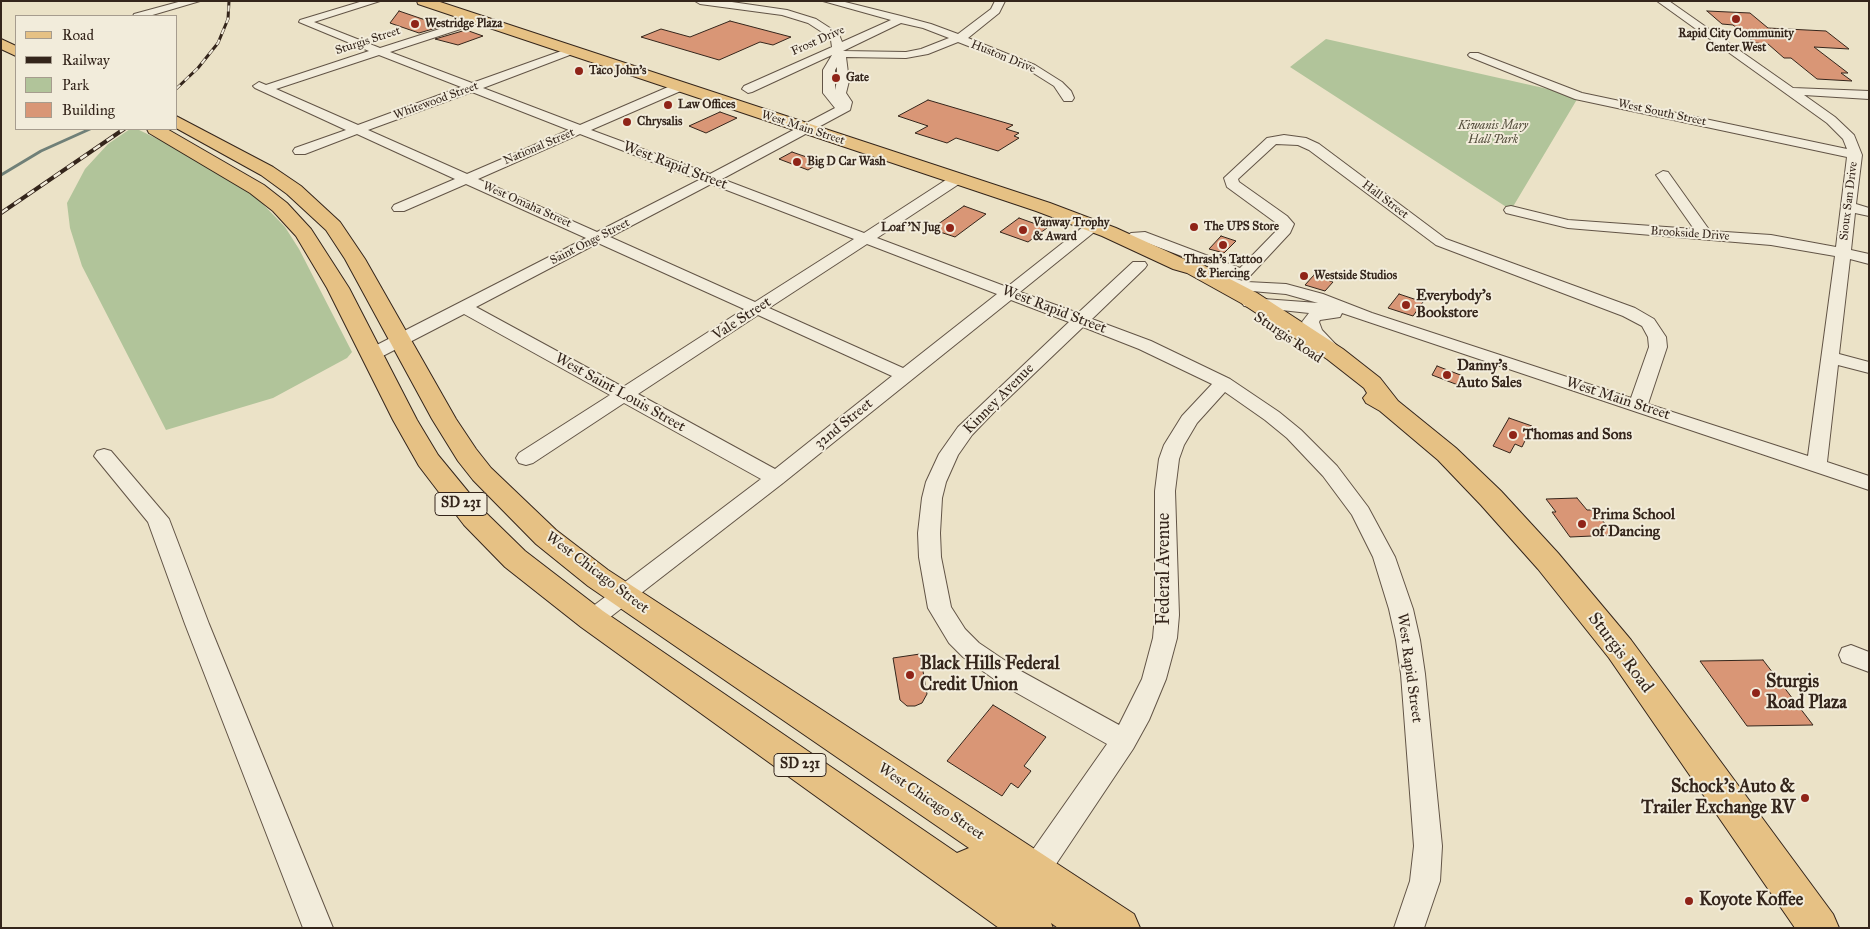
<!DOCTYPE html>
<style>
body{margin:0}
#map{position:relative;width:1870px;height:929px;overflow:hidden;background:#ebe2c7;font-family:"IM FELL Great Primer",serif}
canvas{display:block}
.frame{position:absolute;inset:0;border:2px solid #34251b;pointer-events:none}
.legend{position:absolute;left:15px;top:15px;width:162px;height:115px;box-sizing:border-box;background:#f2ecdb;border:1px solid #a69c8e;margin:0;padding:6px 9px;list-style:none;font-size:15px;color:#34251b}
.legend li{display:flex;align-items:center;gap:10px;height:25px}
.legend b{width:25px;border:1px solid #a69c8e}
</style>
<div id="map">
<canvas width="1870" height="929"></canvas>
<div class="frame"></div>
<ul class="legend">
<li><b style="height:6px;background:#e6c184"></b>Road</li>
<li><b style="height:6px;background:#34251b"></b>Railway</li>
<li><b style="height:14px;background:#b1c49a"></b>Park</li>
<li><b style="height:14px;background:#d99676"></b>Building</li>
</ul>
</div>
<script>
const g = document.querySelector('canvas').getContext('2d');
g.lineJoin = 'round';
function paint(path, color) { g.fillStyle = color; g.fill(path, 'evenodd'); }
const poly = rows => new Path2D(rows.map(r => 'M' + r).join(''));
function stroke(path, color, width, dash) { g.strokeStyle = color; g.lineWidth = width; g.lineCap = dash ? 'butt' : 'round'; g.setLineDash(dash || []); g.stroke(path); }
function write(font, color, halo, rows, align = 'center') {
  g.font = font + ' "IM FELL Great Primer",serif'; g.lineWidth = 4; g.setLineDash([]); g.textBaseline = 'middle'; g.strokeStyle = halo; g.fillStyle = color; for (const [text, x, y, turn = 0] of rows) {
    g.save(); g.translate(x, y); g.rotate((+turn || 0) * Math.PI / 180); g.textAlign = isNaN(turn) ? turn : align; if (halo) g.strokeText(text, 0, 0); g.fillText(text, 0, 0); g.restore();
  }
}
paint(poly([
 [1326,39,1579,96,1511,210,1290,67],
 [130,129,137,129,174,147,237,183,259,200,285,227,299,249,352,352,347,358,273,398,166,430,82,266,70,228,67,203,85,169,108,144]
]), '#b1c49a');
stroke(poly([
 [1,175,41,151,90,129]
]), '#708078', 3);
const building = poly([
 [399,11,443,26,419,33,390,23,399,11],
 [1707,11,1750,13,1768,28,1826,31,1849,49,1814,47,1848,73,1841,73,1852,81,1817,79,1791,58,1784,58,1768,44,1755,43,1733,25,1722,24,1707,11],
 [730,21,791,37,773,45,760,42,719,60,641,37,661,29,690,37,730,21],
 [466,30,483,36,458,45,435,39,466,30],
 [928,100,1013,125,1006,129,1019,133,1014,136,1019,138,998,151,956,138,947,143,915,133,928,126,898,116,928,100],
 [720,112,737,118,706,133,689,126,720,112],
 [792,152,821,162,808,170,779,159,792,152],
 [964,206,986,214,955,237,931,229,964,206],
 [1019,218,1047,228,1028,242,1000,232,1019,218],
 [1221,236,1236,241,1224,253,1209,249,1221,236],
 [1314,275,1333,282,1325,291,1305,285,1314,275],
 [1399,294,1423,302,1413,316,1388,308,1399,294],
 [1437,366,1463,376,1458,385,1432,375,1437,366],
 [1509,418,1532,426,1522,447,1515,444,1510,453,1493,446,1509,418],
 [1577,498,1587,510,1594,510,1614,535,1570,537,1552,512,1556,512,1546,499,1577,498],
 [920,654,927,694,922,703,915,706,907,706,900,700,893,658,920,654],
 [1763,660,1813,725,1747,726,1700,661,1763,660],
 [993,705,1046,737,1024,766,1031,771,1018,788,1011,783,1002,796,947,761,993,705]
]);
paint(building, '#d99676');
stroke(building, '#34251b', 1);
const minor = poly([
 [182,1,200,1,149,16,133,16,134,14,182,1],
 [363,1,380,1,314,22,380,48,474,18,482,18,483,20,482,22,390,52,472,83,567,49,575,49,577,51,575,53,483,88,580,125,675,84,683,84,685,87,683,90,591,130,710,174,835,108,823,93,823,70,832,55,752,92,748,93,742,89,744,86,832,47,831,40,825,34,808,23,782,15,700,4,695,1,725,1,787,10,816,19,833,30,840,37,842,42,891,20,823,1,841,1,901,16,931,24,958,34,991,9,995,1,1005,1,999,13,968,38,1035,65,1062,82,1071,91,1074,98,1072,101,1064,101,1054,86,1027,69,958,42,928,54,906,58,846,57,849,81,846,93,852,102,850,110,722,179,864,233,952,176,962,176,964,179,962,182,877,238,1007,287,1088,223,1098,223,1100,226,1098,229,1020,292,1078,313,1133,262,1145,262,1147,265,1145,268,1092,319,1151,341,1230,379,1279,412,1301,430,1337,466,1368,507,1395,557,1413,609,1420,640,1425,674,1442,846,1440,881,1424,928,1394,928,1410,881,1414,846,1401,674,1396,640,1389,609,1373,557,1352,515,1323,476,1287,438,1265,420,1225,392,1197,423,1184,445,1179,459,1175,491,1179,615,1177,638,1166,679,1149,720,1133,749,1040,888,1030,892,1020,888,1016,878,1020,868,1107,744,1001,684,963,657,949,643,928,608,919,557,918,533,922,498,926,482,939,454,958,427,1069,322,1011,300,783,483,600,625,592,628,584,625,580,619,584,613,761,479,624,403,533,463,526,465,519,463,516,458,519,453,610,395,464,314,377,359,371,360,365,359,362,355,365,351,586,238,466,184,404,211,394,211,392,208,394,205,455,179,357,134,305,154,295,154,293,151,295,148,346,130,255,88,253,86,259,82,266,85,369,51,299,22,300,20,363,1],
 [901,23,923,28,949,38,921,49,906,52,843,51,901,23],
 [379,55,461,87,358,125,276,89,379,55],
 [837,67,837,81,835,90,835,70,837,67],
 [472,92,569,130,467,174,368,130,472,92],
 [580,134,699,180,597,232,478,179,580,134],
 [711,184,854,239,755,302,610,237,711,184],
 [598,243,744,309,623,387,476,307,598,243],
 [867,244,997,294,903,368,769,308,867,244],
 [758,315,892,376,775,469,638,394,758,315],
 [1083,327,1139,349,1212,384,1182,416,1164,445,1159,459,1155,491,1155,615,1153,638,1142,679,1119,725,1019,670,979,643,965,629,951,607,941,557,940,533,942,498,946,482,958,455,972,435,995,411,1083,327],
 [1657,1,1669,1,1793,88,1869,91,1869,99,1804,95,1835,117,1854,135,1862,155,1856,204,1869,208,1869,216,1855,213,1851,250,1869,254,1869,264,1850,259,1839,354,1869,362,1869,373,1838,365,1827,462,1869,476,1869,490,1342,313,1340,317,1320,320,1319,322,1322,330,1341,350,1338,354,1332,355,1326,354,1309,336,1302,322,1309,313,1244,306,1242,303,1244,300,1250,298,1318,303,1286,294,1240,290,1215,283,1213,280,1215,277,1221,275,1247,282,1286,284,1323,294,1372,313,1631,398,1649,347,1648,337,1642,326,1623,316,1436,245,1309,150,1298,145,1276,144,1238,179,1239,182,1287,216,1294,224,1290,233,1249,277,1237,277,1142,241,1129,245,1124,243,1121,240,1131,233,1145,232,1240,268,1278,229,1279,225,1227,187,1224,178,1267,138,1284,135,1306,138,1319,144,1446,239,1635,308,1654,319,1666,337,1667,347,1648,404,1808,456,1835,256,1771,245,1568,228,1506,213,1504,210,1506,207,1511,206,1568,220,1694,229,1656,175,1663,171,1668,172,1710,231,1771,235,1836,247,1847,157,1575,99,1470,57,1468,55,1470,53,1478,53,1582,93,1847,149,1843,139,1827,123,1657,1],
 [104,449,111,451,169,519,209,624,333,928,303,928,185,624,148,522,94,456,97,451,104,449],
 [1851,645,1869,652,1869,672,1842,662,1839,655,1842,648,1851,645]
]);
const major = poly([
 [417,1,437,1,1050,203,1116,228,1186,260,1201,264,1257,293,1343,349,1380,378,1398,401,1456,448,1501,491,1558,553,1631,640,1833,914,1839,928,1795,928,1609,658,1538,569,1481,505,1438,460,1380,411,1366,403,1363,398,1367,393,1364,388,1327,359,1241,303,1187,273,1173,269,1102,236,1036,211,418,4,417,1],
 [1,39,16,46,16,56,1,49,1,39],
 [176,116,273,167,301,186,340,222,365,259,456,419,476,449,491,468,556,530,608,570,1134,914,1140,928,1058,928,1051,923,1053,928,999,928,581,627,505,567,464,525,419,466,393,420,327,288,296,236,273,211,250,193,149,133,147,129,167,129,264,185,287,203,311,229,349,288,417,420,438,455,484,511,525,551,603,611,957,853,969,848,588,586,536,544,473,480,458,461,432,419,345,259,326,230,287,194,261,175,176,128,176,116]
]);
stroke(minor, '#625446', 2);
stroke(major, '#34251b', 2);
paint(minor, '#f2ecdb');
paint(major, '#e6c184');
const railFar1 = poly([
 [176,89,198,68,218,43,228,19,229,1]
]);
const rail = poly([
 [1,213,124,129]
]);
stroke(railFar1, '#34251b', 3);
stroke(rail, '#34251b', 4);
stroke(railFar1, '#f2ecdb', 2, [6]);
stroke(rail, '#f2ecdb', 2.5, [8]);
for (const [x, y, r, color] of [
 [1736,19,5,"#8f2418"],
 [415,24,5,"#8f2418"],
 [579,71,5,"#8f2418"],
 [836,78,5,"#8f2418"],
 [668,105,5,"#8f2418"],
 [627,122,5,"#8f2418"],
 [797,162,5,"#8f2418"],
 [1194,227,5,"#8f2418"],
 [950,228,5,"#8f2418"],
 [1023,230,5,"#8f2418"],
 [1223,245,5,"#8f2418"],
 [1304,276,5,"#8f2418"],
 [1406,305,5,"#8f2418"],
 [1447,375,5,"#8f2418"],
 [1513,435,5,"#8f2418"],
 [1582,524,5,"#8f2418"],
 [910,675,5,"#8f2418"],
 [1756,693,5,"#8f2418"],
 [1805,798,5,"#8f2418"],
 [1689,901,5,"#8f2418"]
]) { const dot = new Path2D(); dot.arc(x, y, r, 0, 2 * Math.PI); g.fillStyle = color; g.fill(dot); stroke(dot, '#f2ecdb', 2); }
write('bold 12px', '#34251b', '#f2ecdb', [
 ["Westridge Plaza",425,24],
 ["Rapid City Community",1736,34,"center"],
 ["Center West",1736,48,"center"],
 ["Taco John's",589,71],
 ["Gate",846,78],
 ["Law Offices",678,105],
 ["Chrysalis",637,122],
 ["Big D Car Wash",807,162],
 ["Vanway Trophy",1033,223],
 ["& Award",1033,237],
 ["The UPS Store",1204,227],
 ["Loaf 'N Jug",940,228,"right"],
 ["Thrash's Tattoo",1223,260,"center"],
 ["& Piercing",1223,274,"center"],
 ["Westside Studios",1314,276]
], 'left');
write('12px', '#34251b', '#f2ecdb', [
 ["Sturgis Street",368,41,-18],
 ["Frost Drive",818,41,-24],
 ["Huston Drive",1003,57,22],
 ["Whitewood Street",436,101,-20],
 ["West South Street",1662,113,12],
 ["West Main Street",803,128,18],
 ["National Street",539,147,-23],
 ["Hall Street",1385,200,37],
 ["Sioux San Drive",1849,201,-83],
 ["West Omaha Street",527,205,24],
 ["Brookside Drive",1690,234,4],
 ["Saint Onge Street",590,242,-27]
]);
write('italic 12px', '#534d3b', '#f2ecdb', [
 ["Kiwanis Mary",1493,126],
 ["Hall Park",1493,140]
]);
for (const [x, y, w] of [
 [461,504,52],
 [800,765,52]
]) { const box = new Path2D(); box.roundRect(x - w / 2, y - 11.5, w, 23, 4); g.fillStyle = '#f2ecdb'; g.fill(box); stroke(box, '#34251b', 1); }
write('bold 14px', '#34251b', null, [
 ["SD 231",461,504],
 ["SD 231",800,765]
]);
write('15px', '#34251b', '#f2ecdb', [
 ["West Rapid Street",675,166,21],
 ["West Rapid Street",1054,310,21],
 ["Vale Street",742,319,-33],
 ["Sturgis Road",1288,338,34],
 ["West Saint Louis Street",620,393,29],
 ["Kinney Avenue",999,399,-45],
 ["West Main Street",1618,399,18],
 ["32nd Street",844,424,-39],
 ["West Chicago Street",597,573,37],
 ["West Rapid Street",1409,668,82],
 ["West Chicago Street",931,802,34]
]);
write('bold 15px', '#34251b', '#f2ecdb', [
 ["Everybody's",1416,296],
 ["Bookstore",1416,313],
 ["Danny's",1457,366],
 ["Auto Sales",1457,383],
 ["Thomas and Sons",1523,435],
 ["Prima School",1592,515],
 ["of Dancing",1592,532]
], 'left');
write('18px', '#34251b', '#f2ecdb', [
 ["Federal Avenue",1165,569,-90],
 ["Sturgis Road",1620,653,53]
]);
write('bold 18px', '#34251b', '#f2ecdb', [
 ["Black Hills Federal",920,665],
 ["Credit Union",920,686],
 ["Sturgis",1766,683],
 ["Road Plaza",1766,704],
 ["Schock's Auto &",1795,788,"right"],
 ["Trailer Exchange RV",1795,809,"right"],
 ["Koyote Koffee",1699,901]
], 'left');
</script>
